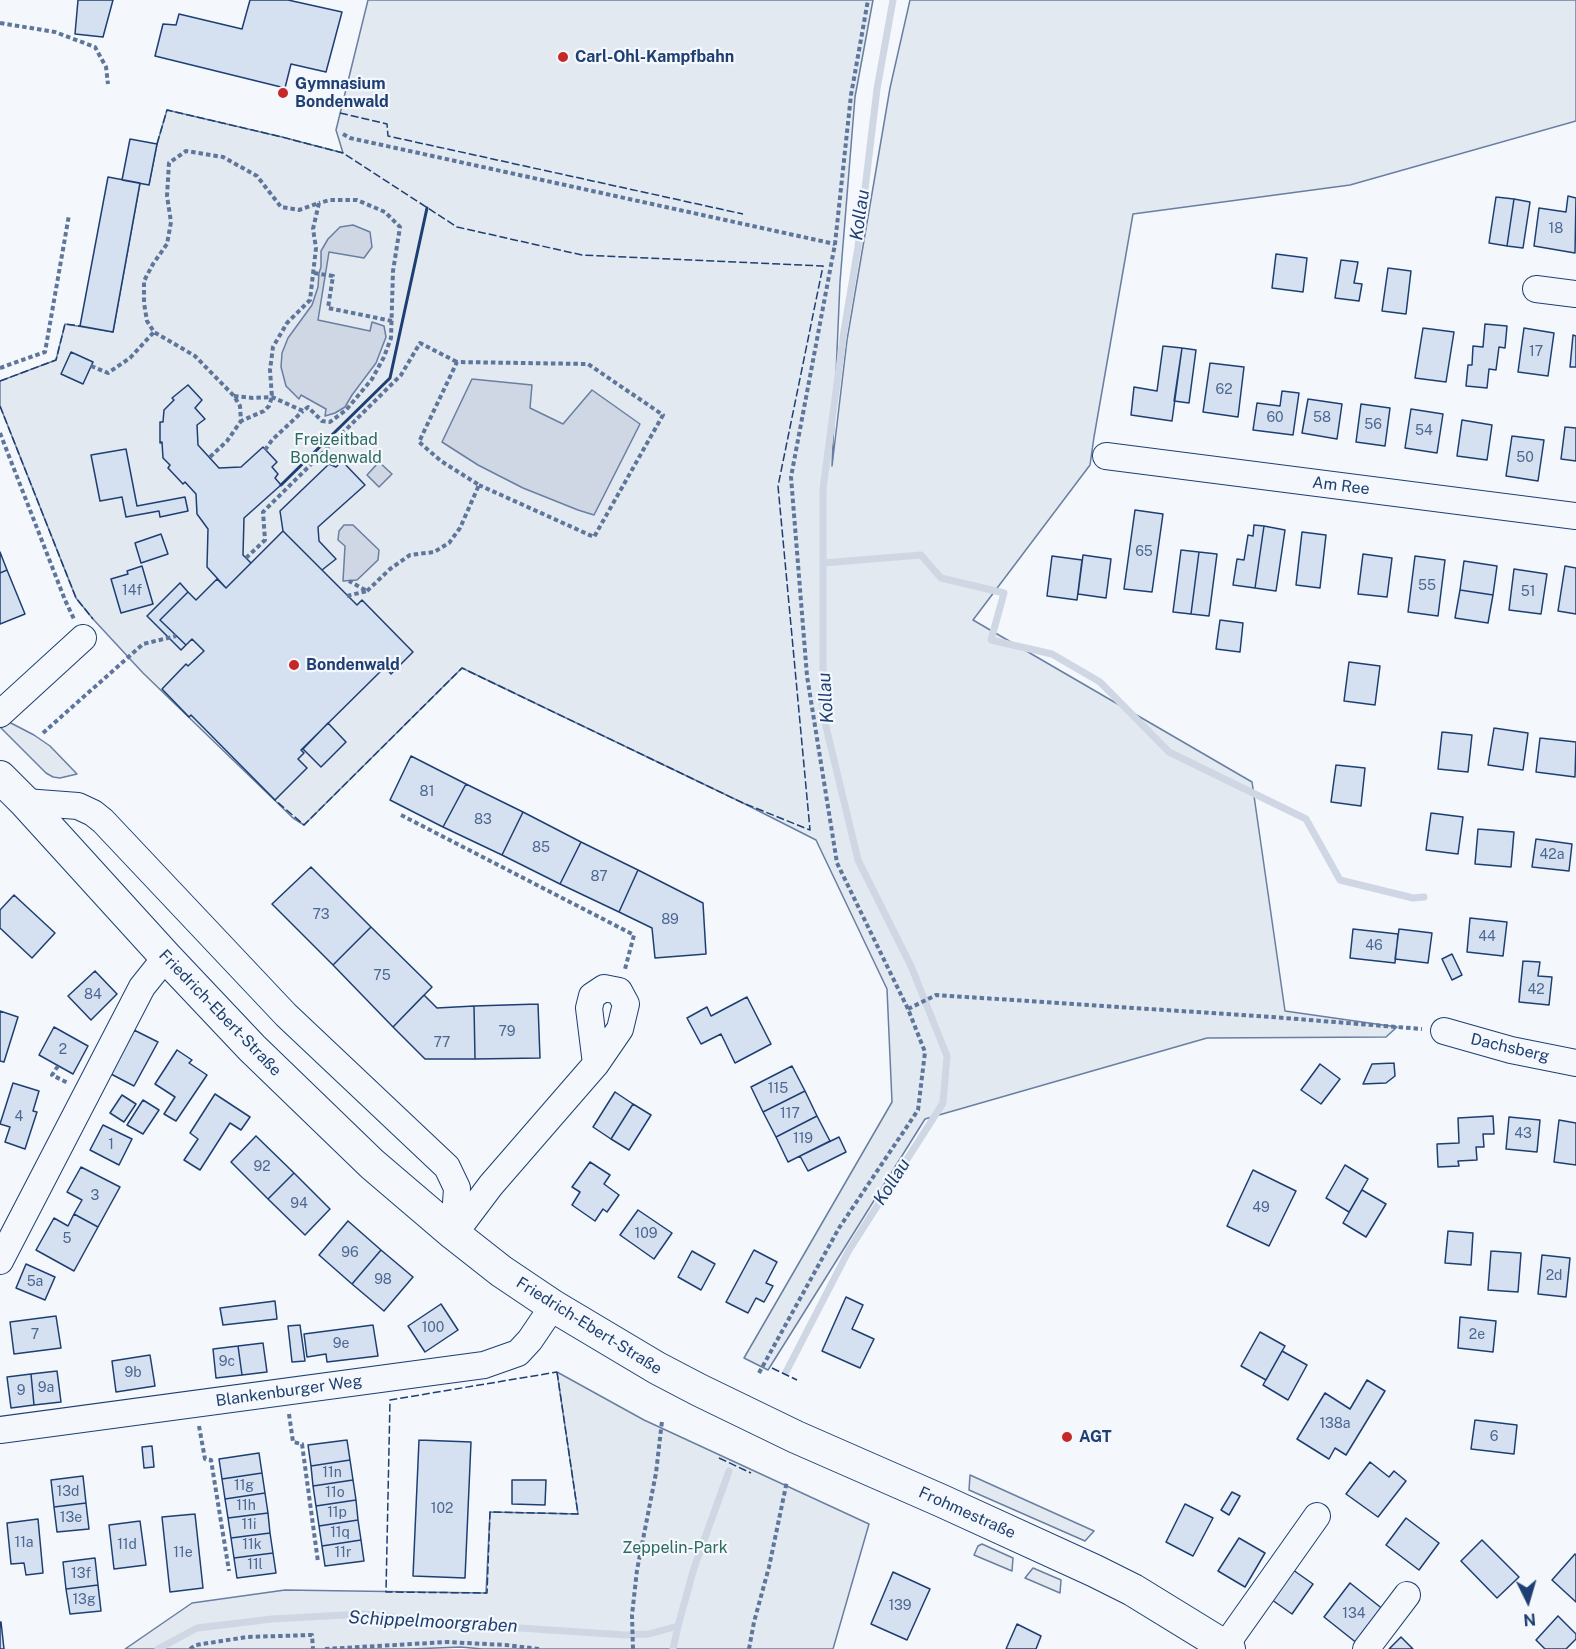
<!DOCTYPE html>
<meta charset="utf-8">
<style>
body{margin:0}
#map{position:relative;width:1576px;height:1649px;overflow:hidden;background:#f4f7fb;font-family:"Public Sans",sans-serif}
canvas{display:block}
.north{position:absolute;left:1498px;top:1571px;width:60px;height:60px;-webkit-text-stroke:4px #f4f7fb;paint-order:stroke;rotate:175deg;font-size:16px;font-weight:700;line-height:24px;text-align:center;color:#1d3f73}
.north::after{content:'';display:block;margin:auto;width:21px;height:27px;background:#1d3f73;clip-path:polygon(50% 0,100% 100%,50% 72%,0 100%)}
</style>
<div id="map">
<canvas width="1576" height="1649"></canvas>
<div class="north">N</div>
</div>
<script>
const g = document.querySelector('canvas').getContext('2d');
g.lineJoin = 'round';
function paint(path, color) { g.fillStyle = color; g.fill(path, 'evenodd'); }
const poly = rows => new Path2D(rows.map(r => 'M' + r).join(''));
function stroke(path, color, width, dash) { g.strokeStyle = color; g.lineWidth = width; g.lineCap = dash ? 'butt' : 'round'; g.setLineDash(dash || []); g.stroke(path); }
function write(font, color, halo, rows, align = 'center') {
  g.font = font + ' "Public Sans",sans-serif'; g.lineWidth = 4.5; g.setLineDash([]); g.textBaseline = 'middle'; g.strokeStyle = halo; g.fillStyle = color; for (const [text, x, y, turn = 0] of rows) {
    g.save(); g.translate(x, y); g.rotate((+turn || 0) * Math.PI / 180); g.textAlign = isNaN(turn) ? turn : align; if (halo) g.strokeText(text, 0, 0); g.fillText(text, 0, 0); g.restore();
  }
}
const green = poly([
 [368,0,873,0,855,97,840,282,832,466,847,340,890,88,910,0,1576,0,1576,121,1350,185,1133,214,1094,437,1090,465,973,620,1252,782,1285,1011,1397,1027,1386,1037,1207,1038,925,1119,768,1370,744,1358,892,1102,887,989,816,840,743,803,462,668,304,825,293,818,143,673,93,619,76,598,0,406,0,381,56,360,65,324,113,332,140,183,149,184,157,144,167,110,282,137,343,153,336,130,368,0],
 [7,721,34,735,50,746,77,774,60,778,53,777,46,773,1,728,7,721],
 [557,1372,644,1420,869,1524,833,1649,482,1649,461,1647,411,1649,125,1649,192,1603,285,1590,486,1593,490,1512,578,1514,557,1372],
 [970,1475,1094,1531,1085,1541,969,1490,970,1475],
 [982,1544,1013,1558,1012,1571,974,1555,978,1546,982,1544],
 [1033,1568,1061,1580,1060,1593,1025,1578,1033,1568]
]);
paint(green, '#e3e9f0');
stroke(green, '#687fa3', 1.5);
const water = poly([
 [353,225,370,232,372,247,364,258,329,252,318,320,370,331,372,322,384,326,386,337,376,363,352,395,345,407,335,413,325,416,326,409,301,395,299,399,286,386,281,367,282,353,288,338,312,305,318,287,319,273,321,267,321,251,328,239,340,227,353,225],
 [472,379,532,385,530,408,563,424,592,390,640,424,594,515,578,510,523,488,478,465,442,442,472,379],
 [379,462,392,474,379,487,367,475,379,462],
 [344,525,353,525,379,550,378,560,357,580,343,581,345,546,338,540,339,531,344,525]
]);
paint(water, '#cfd7e4');
stroke(water, '#687fa3', 1.5);
stroke(poly([
 [823,563,921,555,941,578,1004,593,991,640,1052,654,1100,682,1169,752,1306,819,1340,880,1413,898,1424,897],
 [786,1372,849,1250,943,1103,947,1056,911,966,858,860,823,714,823,489,844,331,858,247,877,89,893,0],
 [158,1649,197,1628,272,1619,363,1614,460,1624,625,1635,649,1634,678,1626],
 [673,1649,678,1626,694,1568,729,1471]
]), '#cfd7e4', 7);
const building = poly([
 [78,0,113,0,103,37,75,34,78,0],
 [250,0,288,0,342,12,326,72,291,64,285,88,155,56,163,24,176,25,179,14,242,29,250,0],
 [130,139,157,144,149,185,122,180,130,139],
 [108,177,140,183,113,332,80,326,108,177],
 [1568,196,1576,198,1575,253,1534,246,1539,208,1566,212,1568,196],
 [1496,197,1514,199,1507,246,1489,243,1496,197],
 [1514,199,1530,202,1523,248,1507,246,1514,199],
 [1276,254,1307,258,1303,292,1272,288,1276,254],
 [1341,260,1358,262,1354,283,1362,284,1359,301,1335,298,1341,260],
 [1388,268,1411,271,1406,314,1382,311,1388,268],
 [1485,324,1507,326,1505,348,1499,347,1496,370,1489,369,1487,388,1466,386,1468,365,1472,365,1473,346,1483,347,1485,324],
 [1423,328,1454,332,1446,382,1415,378,1423,328],
 [1524,328,1554,333,1548,376,1518,372,1524,328],
 [1573,335,1576,336,1576,367,1570,367,1573,335],
 [1163,346,1182,348,1172,421,1131,415,1134,387,1157,391,1163,346],
 [1182,348,1196,350,1189,403,1174,401,1182,348],
 [71,352,93,362,83,384,61,374,71,352],
 [1210,363,1244,367,1238,417,1203,412,1210,363],
 [188,385,202,400,195,408,205,419,197,425,198,445,219,468,241,467,263,447,277,462,272,467,278,474,275,478,281,485,244,518,243,555,251,563,226,588,207,567,208,529,197,514,196,494,185,482,183,484,168,468,170,465,163,458,162,442,160,443,160,422,163,422,164,410,174,400,172,398,188,385],
 [1282,391,1299,393,1293,435,1253,430,1257,403,1280,406,1282,391],
 [1308,399,1342,404,1337,439,1302,433,1308,399],
 [1361,404,1390,408,1385,446,1356,442,1361,404],
 [1411,409,1443,414,1437,453,1405,448,1411,409],
 [1462,420,1492,425,1487,460,1457,456,1462,420],
 [1565,427,1576,428,1576,461,1561,459,1565,427],
 [1512,436,1544,440,1538,481,1506,476,1512,436],
 [126,449,137,506,185,497,188,511,160,517,159,511,126,517,122,497,100,501,91,455,126,449],
 [342,461,365,485,318,527,319,541,336,559,322,570,283,531,280,511,329,464,336,467,342,461],
 [1135,510,1163,514,1152,592,1124,589,1135,510],
 [1254,525,1264,526,1255,588,1233,585,1237,559,1244,560,1248,535,1253,536,1254,525],
 [1264,526,1285,530,1276,591,1255,588,1264,526],
 [283,531,357,605,362,600,413,652,391,674,385,667,301,750,304,753,298,759,307,768,275,800,191,715,189,717,162,689,186,664,188,666,204,651,192,639,186,645,160,620,188,592,196,600,217,579,226,588,283,531],
 [1302,532,1326,535,1320,588,1296,585,1302,532],
 [161,534,168,554,141,563,135,543,161,534],
 [1181,550,1199,552,1191,614,1173,612,1181,550],
 [0,552,7,570,0,573,0,552],
 [1199,552,1217,554,1209,616,1191,614,1199,552],
 [1363,554,1392,558,1387,597,1358,594,1363,554],
 [1083,555,1111,559,1106,598,1078,594,1083,555],
 [1052,556,1082,560,1077,600,1047,596,1052,556],
 [1415,556,1445,560,1438,616,1408,612,1415,556],
 [1464,561,1497,566,1493,595,1460,590,1464,561],
 [142,566,153,604,121,613,111,579,128,574,127,571,142,566],
 [1565,566,1576,568,1576,614,1558,611,1565,566],
 [1514,569,1547,574,1541,614,1509,610,1514,569],
 [7,570,25,614,0,624,0,573,7,570],
 [180,583,188,592,160,620,186,645,181,650,147,616,180,583],
 [1460,590,1493,595,1488,623,1455,618,1460,590],
 [1220,620,1243,623,1240,652,1216,649,1220,620],
 [1349,662,1380,666,1375,705,1344,701,1349,662],
 [328,723,346,742,321,767,303,749,328,723],
 [1494,728,1528,733,1523,770,1488,765,1494,728],
 [1442,732,1472,735,1468,772,1438,769,1442,732],
 [1540,738,1576,742,1575,777,1536,772,1540,738],
 [411,756,466,784,443,827,390,800,411,756],
 [1336,765,1365,768,1361,806,1331,802,1336,765],
 [466,784,523,812,502,855,443,827,466,784],
 [523,812,581,842,560,884,502,855,523,812],
 [1431,813,1463,817,1458,854,1426,850,1431,813],
 [1478,829,1514,832,1511,867,1475,864,1478,829],
 [1536,839,1572,844,1569,871,1532,867,1536,839],
 [581,842,638,870,619,912,560,884,581,842],
 [311,867,371,927,333,965,272,904,311,867],
 [638,870,703,903,706,954,655,958,652,928,619,912,638,870],
 [14,895,55,933,32,958,0,928,0,910,14,895],
 [1470,918,1507,922,1503,956,1467,952,1470,918],
 [371,927,432,987,393,1027,333,965,371,927],
 [1353,929,1398,934,1395,963,1350,958,1353,929],
 [1399,929,1432,933,1428,963,1395,959,1399,929],
 [1452,954,1462,975,1452,980,1442,959,1452,954],
 [1523,961,1540,962,1538,976,1552,977,1549,1005,1519,1002,1523,961],
 [95,971,117,994,91,1020,68,996,95,971],
 [424,995,437,1008,474,1006,475,1059,425,1059,393,1027,424,995],
 [747,997,771,1044,735,1063,721,1034,701,1044,687,1018,707,1007,711,1016,747,997],
 [538,1004,540,1058,475,1059,474,1006,538,1004],
 [0,1011,18,1017,4,1062,0,1061,0,1011],
 [54,1027,88,1046,73,1074,39,1055,54,1027],
 [134,1030,158,1042,134,1086,111,1074,134,1030],
 [177,1050,192,1060,189,1063,207,1075,176,1121,164,1114,175,1097,155,1084,177,1050],
 [1394,1063,1395,1076,1386,1083,1363,1084,1372,1064,1394,1063],
 [1320,1064,1340,1079,1321,1104,1301,1090,1320,1064],
 [792,1066,805,1091,763,1112,751,1087,792,1066],
 [13,1083,39,1091,33,1111,37,1112,25,1149,5,1142,10,1127,0,1124,13,1083],
 [805,1091,817,1116,776,1137,763,1112,805,1091],
 [615,1092,633,1104,611,1139,593,1127,615,1092],
 [215,1094,250,1117,241,1130,230,1123,200,1170,184,1160,198,1139,190,1133,215,1094],
 [122,1095,136,1104,124,1122,110,1113,122,1095],
 [143,1100,159,1110,143,1134,127,1125,143,1100],
 [633,1104,651,1115,629,1150,611,1139,633,1104],
 [817,1116,830,1141,788,1162,776,1137,817,1116],
 [1493,1116,1494,1134,1483,1134,1484,1147,1476,1147,1477,1160,1458,1161,1459,1166,1438,1167,1437,1144,1459,1143,1458,1118,1493,1116],
 [1509,1117,1540,1120,1537,1152,1506,1149,1509,1117],
 [1559,1120,1576,1123,1576,1165,1554,1162,1559,1120],
 [103,1125,132,1139,119,1165,90,1150,103,1125],
 [256,1136,294,1173,268,1199,231,1162,256,1136],
 [839,1137,846,1152,808,1171,800,1156,839,1137],
 [590,1162,610,1175,604,1184,619,1195,607,1212,603,1209,595,1221,572,1205,580,1192,572,1187,590,1162],
 [1345,1165,1368,1179,1349,1212,1326,1198,1345,1165],
 [81,1167,120,1187,98,1227,74,1214,82,1200,67,1192,81,1167],
 [1253,1170,1296,1191,1269,1246,1227,1226,1253,1170],
 [294,1173,330,1209,305,1235,268,1199,294,1173],
 [1362,1190,1386,1204,1366,1237,1343,1223,1362,1190],
 [638,1210,672,1233,654,1259,620,1235,638,1210],
 [74,1214,98,1227,74,1271,36,1250,54,1218,68,1226,74,1214],
 [348,1221,381,1250,352,1284,319,1255,348,1221],
 [1448,1231,1473,1233,1471,1265,1445,1263,1448,1231],
 [381,1250,413,1277,384,1311,352,1284,381,1250],
 [754,1250,777,1262,766,1283,773,1286,764,1302,756,1298,748,1313,726,1302,754,1250],
 [692,1251,715,1264,701,1290,678,1277,692,1251],
 [1491,1251,1521,1253,1518,1292,1488,1290,1491,1251],
 [1542,1255,1570,1258,1566,1297,1538,1294,1542,1255],
 [26,1264,55,1277,45,1300,16,1288,26,1264],
 [846,1297,863,1305,852,1329,874,1339,860,1368,822,1351,846,1297],
 [275,1301,277,1319,223,1325,220,1308,275,1301],
 [441,1304,458,1330,425,1352,408,1326,441,1304],
 [56,1316,61,1348,14,1354,10,1322,56,1316],
 [1460,1317,1496,1321,1493,1352,1458,1348,1460,1317],
 [300,1325,305,1361,292,1362,288,1326,300,1325],
 [373,1325,378,1356,327,1362,326,1354,307,1357,304,1334,373,1325],
 [1260,1332,1285,1346,1266,1380,1241,1366,1260,1332],
 [263,1343,267,1372,242,1375,238,1346,263,1343],
 [238,1346,242,1375,216,1378,213,1349,238,1346],
 [1282,1351,1307,1365,1288,1400,1263,1385,1282,1351],
 [150,1355,155,1386,116,1392,112,1361,150,1355],
 [57,1371,61,1402,34,1405,31,1374,57,1371],
 [31,1374,34,1405,11,1408,7,1377,31,1374],
 [1367,1380,1385,1391,1346,1455,1335,1448,1329,1459,1297,1439,1325,1393,1350,1409,1367,1380],
 [1475,1420,1517,1425,1514,1454,1471,1449,1475,1420],
 [347,1440,350,1460,311,1466,308,1445,347,1440],
 [419,1440,471,1442,465,1578,413,1576,419,1440],
 [152,1446,154,1467,144,1468,142,1447,152,1446],
 [259,1453,262,1473,222,1479,219,1459,259,1453],
 [350,1460,353,1480,313,1486,311,1466,350,1460],
 [1370,1462,1389,1477,1394,1471,1406,1481,1378,1517,1346,1494,1370,1462],
 [262,1473,265,1493,225,1499,222,1479,262,1473],
 [83,1476,86,1503,54,1507,51,1480,83,1476],
 [353,1480,356,1500,316,1506,313,1486,353,1480],
 [512,1480,546,1480,545,1505,512,1504,512,1480],
 [1232,1492,1240,1496,1229,1515,1221,1510,1232,1492],
 [265,1493,268,1513,228,1518,225,1499,265,1493],
 [356,1500,358,1520,319,1526,316,1506,356,1500],
 [86,1503,89,1529,57,1532,54,1507,86,1503],
 [1185,1504,1213,1518,1193,1556,1166,1542,1185,1504],
 [268,1513,270,1533,231,1538,228,1518,268,1513],
 [195,1514,203,1588,170,1592,162,1517,195,1514],
 [1406,1518,1439,1543,1419,1570,1386,1545,1406,1518],
 [38,1519,43,1573,26,1575,24,1563,11,1564,7,1523,38,1519],
 [358,1520,361,1540,322,1546,319,1526,358,1520],
 [140,1521,146,1565,114,1569,109,1525,140,1521],
 [270,1533,273,1553,234,1558,231,1538,270,1533],
 [1239,1538,1265,1553,1245,1587,1218,1571,1239,1538],
 [361,1540,364,1561,325,1566,322,1546,361,1540],
 [1482,1540,1519,1577,1497,1598,1461,1561,1482,1540],
 [273,1553,276,1573,237,1578,234,1558,273,1553],
 [1575,1554,1576,1555,1576,1602,1552,1580,1575,1554],
 [95,1558,98,1585,66,1589,63,1562,95,1558],
 [1286,1565,1313,1584,1292,1614,1265,1595,1286,1565],
 [893,1572,930,1589,907,1640,871,1624,893,1572],
 [1350,1583,1384,1610,1358,1644,1324,1617,1350,1583],
 [98,1585,101,1611,70,1614,66,1589,98,1585],
 [1558,1616,1576,1634,1576,1639,1566,1649,1545,1649,1536,1640,1558,1616],
 [0,1622,1,1622,4,1649,0,1649,0,1622],
 [1017,1624,1041,1636,1036,1649,1006,1649,1017,1624],
 [1401,1637,1413,1649,1389,1649,1401,1637]
]);
paint(building, '#d5e0f0');
stroke(building, '#1d3f73', 1.5);
const minor = poly([
 [1536,289,1576,294],
 [1106,456,1576,516],
 [0,714,83,638],
 [25,802,78,806,93,813,103,821,286,1015,447,1167,457,1188,454,1234],
 [1444,1031,1511,1050,1576,1063],
 [454,1234,491,1185,596,1064,620,1029,626,1004,619,991,604,988,592,996,589,1008,596,1064],
 [0,1261,142,987,166,957],
 [0,1430,484,1365,518,1353,530,1340,553,1306],
 [1225,1646,1317,1516],
 [1366,1649,1407,1595]
]);
const major = poly([
 [0,777,25,802,166,957,252,1048,372,1164,454,1234,501,1271,553,1306,657,1368,699,1390,796,1437,942,1501,1095,1571,1133,1590,1229,1649]
]);
stroke(minor, '#1d3f73', 28);
stroke(major, '#1d3f73', 34);
stroke(poly([
 [0,23,55,32,95,47,106,67,108,84],
 [343,134,350,138,835,244],
 [314,273,333,276,328,308,392,321],
 [91,366,108,373,130,358,154,332],
 [0,368,45,352,69,215],
 [234,396,253,398,272,397,303,411,308,407,322,421,330,422,346,410,357,397,372,379,384,357,391,338,393,271,400,227,385,212,357,200,330,200,319,203],
 [0,433,65,600,74,619],
 [265,450,272,440,303,411],
 [210,457,227,441,241,421,240,406,234,396,195,356,154,332,147,321,144,303,144,281,153,264,167,244,171,222,167,196,169,163,186,151,223,157,257,176,281,207,299,210,319,203,313,229,316,248,310,300,287,323,273,347,270,370,272,397,269,406,264,411,241,421],
 [246,558,265,540,263,512,401,375,420,343,457,362],
 [367,591,390,569,410,555,434,552,449,543,460,528,479,485,441,461,419,442,457,362,588,364,663,415,594,537,479,485],
 [347,596,367,591,349,581],
 [43,733,143,644,176,636],
 [401,815,634,935,625,969],
 [908,1009,936,995,1272,1017,1422,1029],
 [58,1066,52,1075,68,1083],
 [759,1373,839,1228,918,1110,925,1052,908,1009,837,863,807,676,791,477,835,244,851,95,868,0],
 [289,1414,293,1442,302,1444,318,1562],
 [199,1426,205,1459,211,1460,229,1571],
 [190,1649,196,1645,247,1637,312,1635,313,1649],
 [325,1649,447,1642,506,1645,539,1649],
 [633,1649,632,1615,637,1570,656,1473,662,1421],
 [749,1649,754,1622,769,1567,787,1481]
]), '#5e769c', 4, [4.5, 3]);
stroke(minor, '#f4f7fb', 26);
stroke(major, '#f4f7fb', 32);
stroke(poly([
 [340,113,387,124,388,136,743,214],
 [157,144,167,110,282,137,343,153,457,227,582,255,823,266,778,486,810,830,743,803,462,668,304,825,275,800],
 [0,381,56,360,65,324,80,326],
 [0,406,76,598,93,619],
 [772,1368,797,1380],
 [557,1372,578,1514,490,1512,487,1593,386,1592,390,1400,557,1372],
 [719,1458,751,1473]
]), '#1d3f73', 1.5, [8, 3]);
stroke(poly([
 [281,485,390,378,427,208]
]), '#1d3f73', 3);
for (const [x, y, r, color] of [
 [563,57,6,"#c62828"],
 [283,93,6,"#c62828"],
 [294,665,6,"#c62828"],
 [1067,1437,6,"#c62828"]
]) { const dot = new Path2D(); dot.arc(x, y, r, 0, 2 * Math.PI); g.fillStyle = color; g.fill(dot); stroke(dot, '#f4f7fb', 2); }
write('14px', '#4b6792', null, [
 ["18",1556,229],
 ["17",1536,352],
 ["62",1224,390],
 ["60",1275,418],
 ["58",1322,418],
 ["56",1373,425],
 ["54",1424,431],
 ["50",1525,458],
 ["65",1144,552],
 ["55",1427,586],
 ["14f",132,591],
 ["51",1528,592],
 ["81",427,792],
 ["83",483,820],
 ["85",541,848],
 ["42a",1552,855],
 ["87",599,877],
 ["73",321,915],
 ["89",670,920],
 ["44",1487,937],
 ["46",1374,946],
 ["75",382,976],
 ["42",1536,990],
 ["84",93,995],
 ["79",507,1032],
 ["77",442,1043],
 ["2",63,1050],
 ["115",778,1089],
 ["117",790,1114],
 ["4",19,1117],
 ["43",1523,1134],
 ["119",803,1139],
 ["1",111,1145],
 ["92",262,1167],
 ["3",95,1196],
 ["94",299,1204],
 ["49",1261,1208],
 ["109",646,1234],
 ["5",67,1239],
 ["96",350,1253],
 ["2d",1554,1276],
 ["98",383,1280],
 ["5a",35,1282],
 ["100",433,1328],
 ["7",35,1335],
 ["2e",1477,1335],
 ["9e",341,1344],
 ["9c",227,1362],
 ["9b",133,1373],
 ["9a",46,1388],
 ["9",21,1391],
 ["138a",1335,1424],
 ["6",1494,1437],
 ["11n",332,1473],
 ["11g",244,1486],
 ["13d",68,1492],
 ["11o",335,1493],
 ["11h",246,1506],
 ["102",442,1509],
 ["11p",337,1513],
 ["13e",71,1518],
 ["11i",249,1525],
 ["11q",340,1533],
 ["11a",24,1543],
 ["11d",127,1545],
 ["11k",252,1545],
 ["11e",183,1553],
 ["11r",343,1553],
 ["11l",255,1565],
 ["13f",81,1574],
 ["13g",84,1600],
 ["139",900,1606],
 ["134",1354,1614]
]);
write('bold 16px', '#1d3f73', '#f4f7fb', [
 ["Carl-Ohl-Kampfbahn",575,57],
 ["Gymnasium",295,84],
 ["Bondenwald",295,102],
 ["Bondenwald",306,665],
 ["AGT",1079,1437]
], 'left');
write('16px', '#2c6c60', '#f4f7fb', [
 ["Freizeitbad",336,440],
 ["Bondenwald",336,458],
 ["Zeppelin-Park",675,1548]
]);
write('16px', '#1d3f73', '#f4f7fb', [
 ["Am Ree",1341,486,7],
 ["Friedrich-Ebert-Straße",220,1013,46],
 ["Dachsberg",1510,1048,13],
 ["Friedrich-Ebert-Straße",589,1326,32],
 ["Blankenburger Weg",289,1391,-8],
 ["Frohmestraße",967,1513,24]
]);
write('italic 18px', '#1d3f73', '#f4f7fb', [
 ["Kollau",860,215,-82],
 ["Kollau",826,698,-94],
 ["Kollau",892,1182,-57],
 ["Schippelmoorgraben",433,1622,3]
]);
</script>
